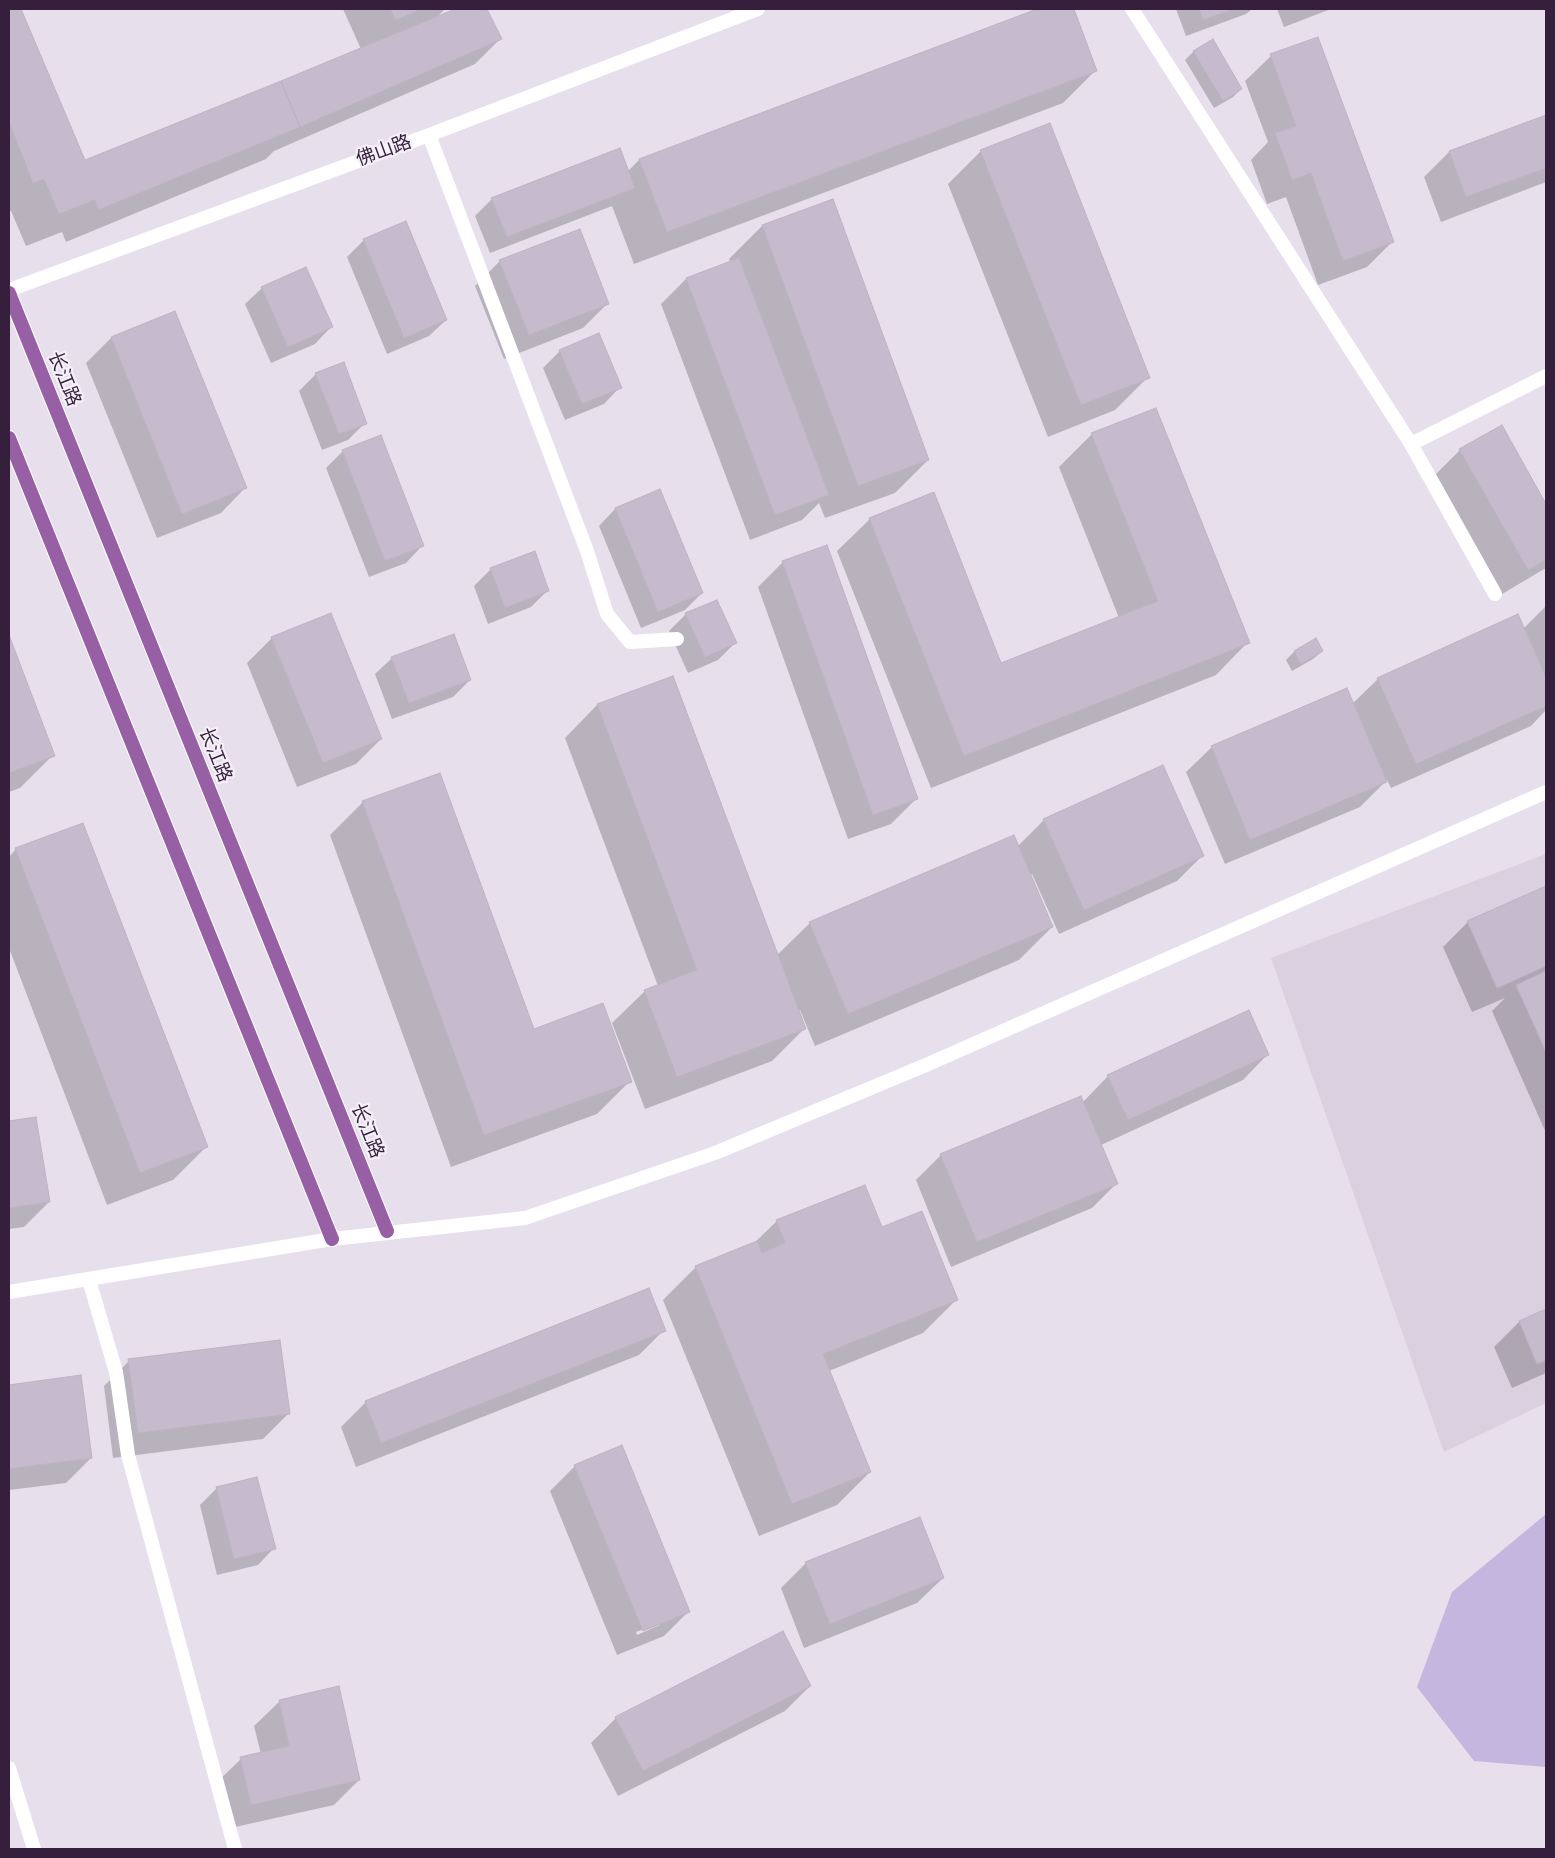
<!DOCTYPE html>
<meta charset="utf-8">
<style>
body{margin:0}
#map{position:relative;width:1555px;height:1858px;overflow:hidden;background:#e7dfeb;font-family:"PT Sans Narrow",sans-serif}
canvas{display:block}
.frame{position:absolute;inset:0;border:10px solid #361f3d;pointer-events:none}
</style>
<div id="map">
<canvas width="1555" height="1858"></canvas>
<div class="frame"></div>
</div>
<script>
const g = document.querySelector('canvas').getContext('2d');
g.lineJoin = 'round';
function paint(path, color) { g.fillStyle = color; g.fill(path, 'evenodd'); }
const poly = rows => new Path2D(rows.map(r => 'M' + r).join(''));
function stroke(path, color, width, dash) { g.strokeStyle = color; g.lineWidth = width; g.lineCap = dash ? 'butt' : 'round'; g.setLineDash(dash || []); g.stroke(path); }
function write(font, color, halo, rows, align = 'center') {
  g.font = font + ' "PT Sans Narrow","Noto Sans SC",sans-serif'; g.lineWidth = 4.5; g.setLineDash([]); g.textBaseline = 'middle'; g.strokeStyle = halo; g.fillStyle = color; for (const [text, x, y, turn = 0] of rows) {
    g.save(); g.translate(x, y); g.rotate((+turn || 0) * Math.PI / 180); g.textAlign = isNaN(turn) ? turn : align; if (halo) g.strokeText(text, 0, 0); g.fillText(text, 0, 0); g.restore();
  }
}
paint(poly([
 [1546,854,1546,1403,1444,1452,1271,958]
]), '#dad0df');
paint(poly([
 [1546,1514,1546,1767,1474,1761,1417,1687,1452,1592]
]), '#c4b6de');
paint(poly([
 [9,9,20,9,84,162,361,49,343,9,445,9,436,18,459,9,486,9,500,39,475,64,274,151,266,159,66,242,62,232,26,246,11,211,9,211],
 [1041,9,1072,9,1096,70,1063,103,634,264,612,206,490,253,475,216,492,199,628,171,639,160],
 [1176,9,1252,9,1246,14,1186,36],
 [1277,9,1331,9,1284,27],
 [1317,38,1392,242,1367,267,1318,285,1286,197,1267,204,1251,160,1268,142,1245,81,1271,56],
 [1212,41,1241,89,1233,97,1214,108,1185,60,1193,52],
 [1546,116,1546,182,1441,222,1424,177,1449,152],
 [981,151,1148,377,1115,410,1048,437,948,184],
 [832,201,928,460,895,493,825,518,819,503,802,520,750,540,661,304,686,279,731,263,729,259,762,226],
 [364,240,446,320,429,336,387,354,347,257],
 [500,261,608,303,583,328,504,359,475,286],
 [262,288,331,327,315,344,271,363,245,304],
 [111,338,246,487,221,513,157,538,86,363],
 [560,351,620,387,604,404,565,420,543,368],
 [316,374,365,423,348,440,322,450,299,391],
 [1501,426,1546,506,1546,568,1502,594,1435,475,1460,450],
 [1092,434,1248,642,1216,675,931,788,837,551,870,519,1001,665,1119,618,1059,467],
 [343,451,422,546,406,563,369,577,326,468],
 [659,491,702,593,685,610,641,628,599,526,615,509],
 [783,562,917,798,891,824,848,839,758,587],
 [491,569,548,590,531,607,488,624,474,586],
 [1546,606,1546,710,1531,726,1391,788,1387,780,1360,807,1225,864,1186,772,1212,747,1352,704,1378,679,1523,629],
 [686,614,735,643,718,660,688,673,669,631],
 [9,638,53,755,20,788,9,792],
 [272,638,381,739,356,764,297,787,247,663],
 [1322,651,1313,659,1292,671,1286,660,1294,652],
 [392,658,470,680,453,697,392,719,375,674],
 [672,677,777,955,810,923,1018,846,1044,820,1202,856,1177,881,1059,934,1032,874,1030,875,1052,927,1019,960,815,1046,800,1010,798,1011,805,1028,772,1061,645,1109,612,1023,645,991,658,986,565,738,597,705],
 [363,802,533,1030,630,1081,597,1114,451,1167,330,835],
 [16,849,206,1147,173,1180,107,1205,9,948,9,857],
 [1546,887,1546,1133,1492,1011,1505,998,1472,1012,1443,947,1468,922],
 [1268,1054,1243,1080,1101,1145,1117,1183,1092,1208,951,1267,916,1180,941,1155,1083,1102,1108,1076],
 [35,1118,49,1202,24,1227,9,1229,9,1122],
 [777,1221,882,1229,956,1300,923,1333,829,1371,870,1472,837,1505,759,1536,663,1300,696,1267,754,1243],
 [1546,1310,1546,1373,1512,1388,1494,1347,1519,1322],
 [664,1330,639,1355,356,1467,341,1427,366,1402],
 [129,1361,288,1414,263,1439,113,1458,104,1386],
 [80,1377,91,1458,66,1483,9,1490,9,1386],
 [575,1466,689,1611,664,1636,617,1655,550,1491],
 [660,1623,660,1625,637,1635,636,1632],
 [217,1488,274,1548,258,1565,217,1575,200,1505],
 [806,1563,943,1578,917,1603,804,1648,781,1588],
 [810,1686,785,1711,618,1796,591,1743,616,1718],
 [280,1701,359,1780,334,1805,226,1829,215,1784,241,1759,261,1754,254,1726]
]), '#0003');
const building = poly([
 [9,9,21,9,85,160,281,81,300,127,98,210,95,200,59,214,44,179,33,183,9,122,9,9],
 [390,9,421,9,396,20,390,9],
 [455,9,487,9,502,39,300,127,281,81,455,9],
 [1037,9,1074,9,1097,71,667,232,639,159,1037,9],
 [1199,9,1234,9,1203,20,1199,9],
 [1318,37,1394,242,1343,261,1311,173,1292,180,1275,133,1296,126,1270,54,1318,37],
 [1213,39,1242,89,1223,101,1193,51,1213,39],
 [1546,115,1546,168,1466,197,1449,151,1546,115],
 [1050,123,1150,378,1081,405,980,150,1050,123],
 [620,148,635,188,507,237,491,198,620,148],
 [833,199,929,460,858,486,762,225,833,199],
 [406,221,447,320,404,338,363,239,406,221],
 [580,229,609,304,529,335,499,260,580,229],
 [739,258,829,495,775,515,686,278,739,258],
 [306,267,333,327,288,347,261,287,306,267],
 [175,311,247,488,182,514,111,337,175,311],
 [599,333,622,388,582,404,559,350,599,333],
 [344,362,367,424,339,434,315,373,344,362],
 [1156,408,1250,643,964,756,869,518,934,492,1001,663,1158,601,1091,433,1156,408],
 [1502,425,1546,504,1546,560,1528,570,1459,449,1502,425],
 [381,435,424,546,385,561,342,450,381,435],
 [660,489,703,593,658,612,615,508,660,489],
 [827,545,918,799,873,815,782,561,827,545],
 [535,551,549,591,505,608,490,568,535,551],
 [717,600,737,643,705,657,685,613,717,600],
 [331,613,382,739,323,763,271,637,331,613],
 [1518,614,1546,677,1546,706,1416,764,1377,678,1518,614],
 [454,634,471,680,409,703,391,657,454,634],
 [9,635,55,756,9,773,9,635],
 [1316,638,1323,651,1301,664,1294,651,1316,638],
 [673,676,806,1029,677,1077,644,990,697,970,597,704,673,676],
 [1347,688,1387,782,1250,840,1211,746,1347,688],
 [1163,765,1204,856,1084,910,1043,819,1163,765],
 [440,773,534,1029,603,1003,632,1082,484,1135,362,801,440,773],
 [83,823,208,1147,140,1173,15,848,83,823],
 [1014,835,1053,927,848,1014,809,922,1014,835],
 [1546,886,1546,966,1497,988,1467,921,1546,886],
 [1546,971,1546,1052,1516,985,1546,971],
 [1249,1010,1269,1055,1128,1120,1107,1075,1249,1010],
 [1081,1096,1118,1184,977,1242,940,1154,1081,1096],
 [36,1117,50,1202,9,1208,9,1121,36,1117],
 [865,1185,882,1227,922,1211,958,1300,823,1354,871,1472,792,1504,695,1266,757,1241,762,1253,785,1243,776,1220,865,1185],
 [649,1288,666,1331,381,1443,365,1401,649,1288],
 [1546,1309,1546,1360,1537,1364,1519,1321,1546,1309],
 [280,1340,290,1414,138,1433,128,1359,280,1340],
 [81,1375,92,1458,9,1469,9,1385,81,1375],
 [622,1445,690,1612,643,1631,574,1465,622,1445],
 [257,1477,276,1549,234,1559,216,1487,257,1477],
 [920,1517,944,1578,830,1624,805,1562,920,1517],
 [783,1631,811,1686,643,1771,615,1717,783,1631],
 [339,1686,360,1780,251,1805,240,1757,289,1746,279,1700,339,1686]
]);
paint(building, '#c6bbcc');
stroke(building, '#beb1c5', 1);
const primary = poly([
 [9,293,387,1231],
 [9,438,332,1239]
]);
stroke(primary, '#fff', 16);
stroke(poly([
 [1132,9,1411,444,1495,594],
 [429,135,587,551,607,614,630,642,677,639],
 [1411,444,1546,376],
 [89,1280,116,1372,128,1455,235,1849],
 [9,1768,34,1849]
]), '#fff', 14);
stroke(poly([
 [9,290,429,135,758,9],
 [9,1292,332,1239,525,1218,715,1153,926,1065,1546,792]
]), '#fff', 14);
stroke(primary, '#9760a4', 14);
write('19px', '#361f3d', '#f4f0f8', [
 ["佛山路",384,151,-20],
 ["长江路",64,379,68],
 ["长江路",215,755,68],
 ["长江路",367,1131,68]
]);
</script>
